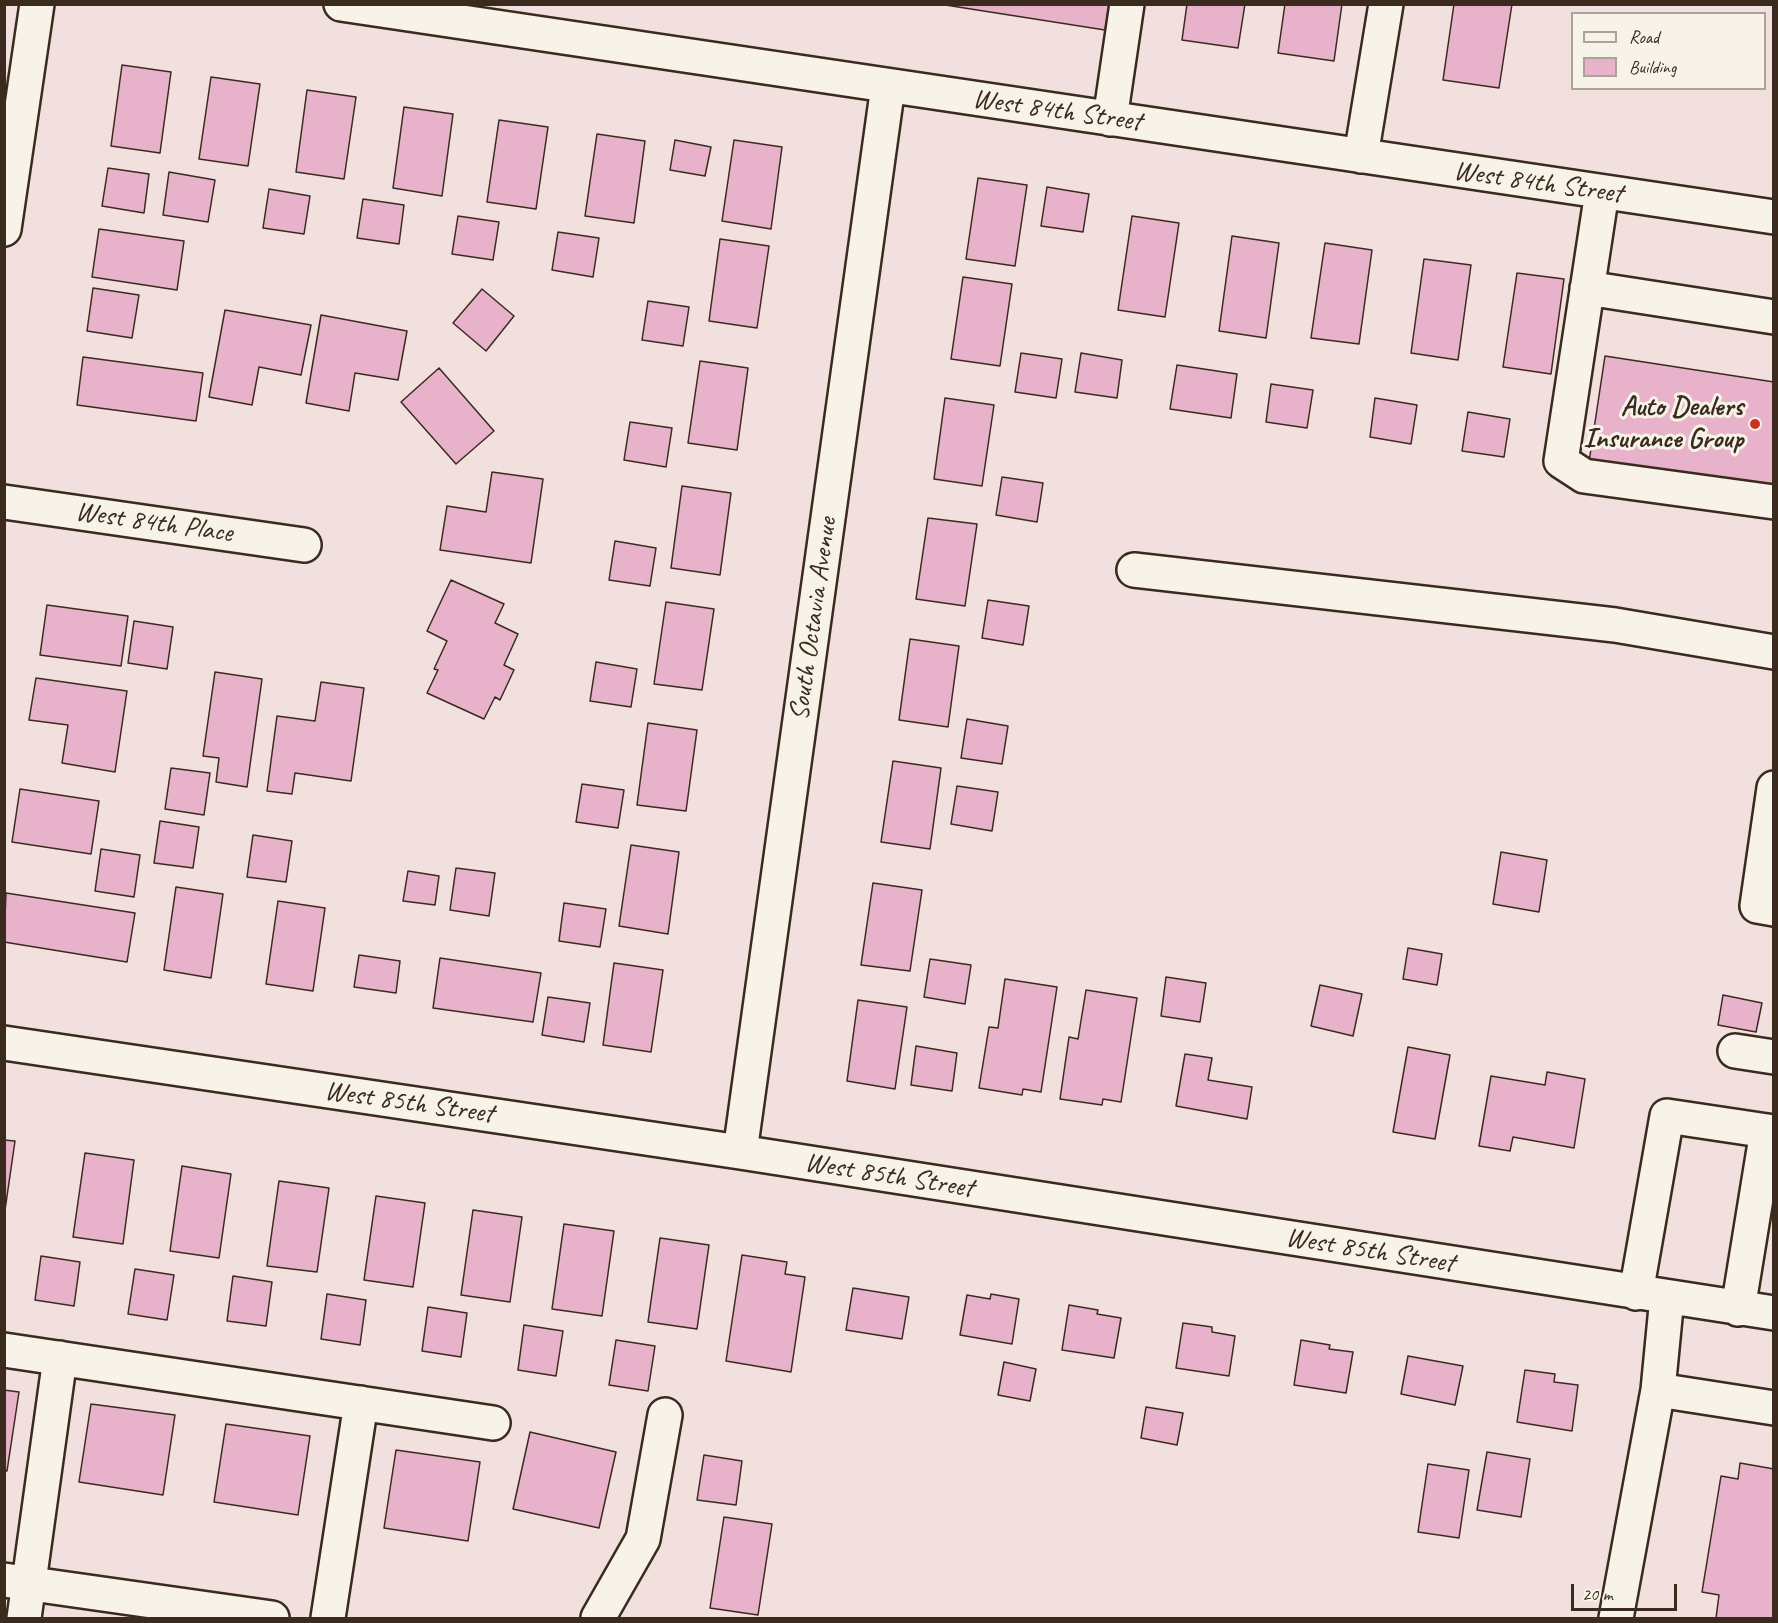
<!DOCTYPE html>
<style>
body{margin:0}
#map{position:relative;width:1778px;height:1623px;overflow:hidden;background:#f2e0df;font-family:Caveat,sans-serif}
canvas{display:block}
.frame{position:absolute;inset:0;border:6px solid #3b2a1e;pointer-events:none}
.legend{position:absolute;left:1571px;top:12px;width:195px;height:78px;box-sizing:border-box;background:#f7f3e8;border:2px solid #aca397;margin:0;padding:8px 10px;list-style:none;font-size:18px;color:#3b2a1e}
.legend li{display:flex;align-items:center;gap:12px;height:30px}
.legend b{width:30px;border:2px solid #aca397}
.scale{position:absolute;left:1571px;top:1584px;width:106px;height:27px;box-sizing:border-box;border:3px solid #3b2a1e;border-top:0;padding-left:8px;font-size:18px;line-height:21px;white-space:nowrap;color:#3b2a1e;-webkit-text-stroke:4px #f7f3e8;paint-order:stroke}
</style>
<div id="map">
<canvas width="1778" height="1623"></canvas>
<div class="frame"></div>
<ul class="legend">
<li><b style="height:8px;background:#f7f3e8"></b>Road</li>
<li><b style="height:16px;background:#e8b2cb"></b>Building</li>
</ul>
<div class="scale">20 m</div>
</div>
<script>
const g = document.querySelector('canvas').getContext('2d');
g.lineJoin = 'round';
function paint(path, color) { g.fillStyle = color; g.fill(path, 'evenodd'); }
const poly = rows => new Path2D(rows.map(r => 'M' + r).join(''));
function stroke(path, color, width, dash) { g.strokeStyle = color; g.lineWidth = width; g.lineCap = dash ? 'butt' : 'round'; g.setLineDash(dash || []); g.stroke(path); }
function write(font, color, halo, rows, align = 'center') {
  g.font = font + ' Caveat,sans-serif'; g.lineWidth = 6; g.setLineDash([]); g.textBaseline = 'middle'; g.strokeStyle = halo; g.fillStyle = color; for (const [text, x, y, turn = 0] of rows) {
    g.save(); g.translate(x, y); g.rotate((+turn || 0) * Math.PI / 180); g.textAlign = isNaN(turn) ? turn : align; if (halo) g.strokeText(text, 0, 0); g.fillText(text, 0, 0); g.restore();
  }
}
const building = poly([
 [939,4,1109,4,1105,30,939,4],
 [1187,4,1245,4,1238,48,1182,40,1187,4],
 [1285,4,1342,4,1334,61,1278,53,1285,4],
 [1454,4,1512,4,1499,88,1443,80,1454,4],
 [122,65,171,72,160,153,111,146,122,65],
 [211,77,260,84,248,166,199,159,211,77],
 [307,90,356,97,344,179,296,172,307,90],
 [404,107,453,114,442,196,393,188,404,107],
 [499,120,548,127,536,209,487,202,499,120],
 [597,134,645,141,634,223,585,216,597,134],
 [675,140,711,147,705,176,670,170,675,140],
 [734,140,782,147,771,229,722,221,734,140],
 [108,168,149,174,144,213,102,206,108,168],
 [169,172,215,180,208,222,163,215,169,172],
 [978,178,1027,185,1015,266,966,259,978,178],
 [1047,187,1089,194,1083,232,1041,226,1047,187],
 [269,189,310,196,304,234,263,228,269,189],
 [363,199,404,205,399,244,357,238,363,199],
 [458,216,499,222,493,260,452,254,458,216],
 [1132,216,1179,223,1165,317,1118,310,1132,216],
 [99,229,184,241,177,290,92,277,99,229],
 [558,232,599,238,593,277,552,270,558,232],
 [1232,236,1279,243,1266,338,1219,331,1232,236],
 [720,239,769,246,757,328,709,321,720,239],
 [1325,243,1372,250,1359,344,1311,338,1325,243],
 [1424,259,1471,265,1458,360,1411,353,1424,259],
 [1517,273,1564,279,1551,374,1503,367,1517,273],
 [963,277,1012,284,1000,366,951,359,963,277],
 [93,288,139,295,132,338,87,331,93,288],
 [482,289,514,316,486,351,453,323,482,289],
 [648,301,689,307,683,346,642,340,648,301],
 [225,310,311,325,301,375,259,367,252,405,209,397,225,310],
 [321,315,407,331,398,380,355,373,349,411,306,403,321,315],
 [1021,353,1062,359,1056,398,1015,392,1021,353],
 [1081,353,1122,360,1117,398,1075,392,1081,353],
 [1605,356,1774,382,1774,489,1589,462,1605,356],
 [83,357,203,373,196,421,77,405,83,357],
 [700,361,748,368,737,450,688,443,700,361],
 [1177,365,1237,374,1231,418,1170,409,1177,365],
 [439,368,494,431,456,464,401,402,439,368],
 [1271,384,1313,390,1307,428,1266,422,1271,384],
 [945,398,994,405,982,486,934,479,945,398],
 [1375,398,1417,405,1411,444,1370,437,1375,398],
 [1468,412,1510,419,1504,457,1462,451,1468,412],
 [630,422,672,428,666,467,624,460,630,422],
 [492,472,543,479,531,563,440,550,447,506,486,512,492,472],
 [1002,477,1043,483,1037,522,996,515,1002,477],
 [682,486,731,493,720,575,671,568,682,486],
 [928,518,977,524,965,606,916,599,928,518],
 [615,541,656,548,650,586,609,580,615,541],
 [451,580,504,604,495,623,518,634,504,665,514,670,500,700,495,697,484,719,427,693,438,670,434,669,447,641,427,631,451,580],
 [988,600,1029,606,1023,645,982,638,988,600],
 [666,602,714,609,702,690,654,684,666,602],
 [47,605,128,616,121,666,40,655,47,605],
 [134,621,173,627,167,669,128,663,134,621],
 [910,639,959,646,948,727,899,720,910,639],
 [596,662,637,669,631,707,590,701,596,662],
 [215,672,262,679,247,787,216,782,219,758,203,756,215,672],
 [36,678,127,691,115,772,62,763,68,725,29,720,36,678],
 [321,682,364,688,351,781,295,773,292,794,267,791,277,716,315,721,321,682],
 [967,719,1008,726,1002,764,961,758,967,719],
 [648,723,697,730,686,811,637,805,648,723],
 [893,761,941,768,930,849,881,842,893,761],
 [171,768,210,773,204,815,165,809,171,768],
 [582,784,624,790,618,828,576,822,582,784],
 [957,786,998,792,992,831,951,824,957,786],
 [20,789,99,801,91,854,12,842,20,789],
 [160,821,199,827,193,868,154,863,160,821],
 [253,835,292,841,286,882,247,877,253,835],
 [631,845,679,852,668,934,619,926,631,845],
 [101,849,140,855,134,897,95,891,101,849],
 [1501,852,1547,860,1539,912,1493,904,1501,852],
 [456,868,495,873,489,916,450,910,456,868],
 [408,871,439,876,435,905,403,901,408,871],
 [873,883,922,890,910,971,861,965,873,883],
 [176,887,223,894,211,978,164,970,176,887],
 [6,893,135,913,127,962,4,942,6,893],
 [278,901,325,908,313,991,266,984,278,901],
 [564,903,606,909,600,947,559,941,564,903],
 [1408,948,1442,954,1437,985,1403,979,1408,948],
 [359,955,400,961,396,993,354,987,359,955],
 [440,958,541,973,533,1022,433,1008,440,958],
 [930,959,971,965,965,1004,924,997,930,959],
 [614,963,663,970,651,1052,603,1045,614,963],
 [1166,977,1206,983,1200,1022,1161,1016,1166,977],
 [1005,979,1057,987,1041,1092,1023,1089,1022,1095,979,1088,989,1027,998,1028,1005,979],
 [1320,985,1362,994,1353,1036,1311,1026,1320,985],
 [1086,990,1137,998,1121,1102,1103,1099,1102,1105,1060,1099,1069,1037,1078,1039,1086,990],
 [1723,995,1762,1003,1756,1032,1718,1025,1723,995],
 [548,997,590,1003,584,1042,542,1035,548,997],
 [858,1000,907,1007,895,1089,847,1081,858,1000],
 [916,1046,957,1053,952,1091,911,1085,916,1046],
 [1408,1047,1450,1055,1435,1139,1393,1132,1408,1047],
 [1185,1054,1212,1058,1208,1080,1252,1087,1247,1119,1176,1106,1185,1054],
 [1547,1072,1585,1079,1574,1148,1513,1137,1510,1151,1479,1146,1491,1076,1545,1085,1547,1072],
 [4,1140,15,1141,4,1217,4,1140],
 [85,1153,134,1160,123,1244,73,1237,85,1153],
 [182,1166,231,1174,219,1258,170,1251,182,1166],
 [279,1181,329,1188,317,1272,267,1266,279,1181],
 [376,1196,425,1203,413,1287,364,1280,376,1196],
 [473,1210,522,1217,510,1302,461,1295,473,1210],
 [564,1224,614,1231,602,1316,552,1309,564,1224],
 [660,1238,709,1245,697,1329,648,1322,660,1238],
 [742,1255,787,1262,785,1274,805,1277,791,1372,726,1361,742,1255],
 [41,1256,80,1262,74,1306,35,1300,41,1256],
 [135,1269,174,1275,167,1320,128,1314,135,1269],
 [233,1276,272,1282,266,1326,227,1321,233,1276],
 [853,1288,909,1297,902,1339,846,1330,853,1288],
 [327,1294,366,1300,360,1345,321,1339,327,1294],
 [991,1294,1019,1299,1012,1344,960,1335,967,1295,990,1299,991,1294],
 [1069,1305,1098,1310,1097,1314,1121,1318,1114,1358,1062,1350,1069,1305],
 [428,1307,467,1313,461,1357,422,1351,428,1307],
 [1183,1323,1212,1327,1212,1332,1235,1336,1229,1376,1176,1368,1183,1323],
 [524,1325,563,1331,556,1376,518,1370,524,1325],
 [616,1340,655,1346,648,1391,609,1385,616,1340],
 [1301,1340,1330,1345,1329,1349,1353,1352,1346,1393,1294,1385,1301,1340],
 [1408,1356,1463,1366,1455,1405,1401,1394,1408,1356],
 [1004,1362,1036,1369,1030,1401,998,1395,1004,1362],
 [1525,1370,1555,1374,1554,1382,1578,1385,1572,1431,1517,1422,1525,1370],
 [4,1390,19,1392,7,1471,4,1470,4,1390],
 [91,1404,175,1415,163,1495,79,1482,91,1404],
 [1146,1407,1183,1413,1177,1445,1141,1438,1146,1407],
 [226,1424,310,1436,298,1515,214,1502,226,1424],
 [530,1432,616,1452,599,1528,513,1509,530,1432],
 [396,1450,480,1462,468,1541,384,1528,396,1450],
 [1487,1452,1530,1459,1521,1517,1477,1510,1487,1452],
 [704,1455,742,1461,736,1505,697,1500,704,1455],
 [1740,1463,1774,1469,1774,1618,1716,1618,1719,1595,1702,1592,1721,1476,1738,1479,1740,1463],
 [1428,1464,1469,1470,1459,1538,1418,1532,1428,1464],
 [724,1517,772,1524,758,1615,710,1608,724,1517]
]);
paint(building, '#e8b2cb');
stroke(building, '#3b2a1e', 1.5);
const minor = poly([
 [341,4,1774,217],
 [1110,119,1127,4],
 [1361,156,1386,4],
 [1602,192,1561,461,1584,476,1774,502],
 [4,229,37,4],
 [1587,288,1774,317],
 [4,502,304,545],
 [1134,570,1615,625,1774,652],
 [1774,788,1757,906,1774,909],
 [4,1043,740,1152,1774,1313],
 [1735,1051,1774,1057],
 [740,1152,888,86],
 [1636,1293,1667,1116,1774,1132],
 [1738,1309,1767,1131],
 [4,1350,493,1423],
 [1658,1390,1667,1297],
 [4,1580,272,1618],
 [24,1618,60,1358],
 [328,1618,361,1403],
 [598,1618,643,1539,665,1415],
 [1616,1618,1658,1390,1774,1408]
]);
stroke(minor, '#3b2a1e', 38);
stroke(minor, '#f7f3e8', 33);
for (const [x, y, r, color] of [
 [1755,424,6,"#c8321e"]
]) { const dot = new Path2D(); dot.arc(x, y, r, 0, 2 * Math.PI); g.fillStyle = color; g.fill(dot); stroke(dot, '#f7f3e8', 2); }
write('28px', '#3b2a1e', '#f7f3e8', [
 ["West 84th Street",1057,111,8],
 ["West 84th Street",1538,183,8],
 ["West 84th Place",154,523,8],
 ["South Octavia Avenue",814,619,-82],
 ["West 85th Street",409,1103,8],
 ["West 85th Street",889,1176,9],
 ["West 85th Street",1370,1251,9]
]);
write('bold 28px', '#3b2a1e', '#f7f3e8', [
 ["Auto Dealers",1743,408],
 ["Insurance Group",1743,440]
], 'right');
</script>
